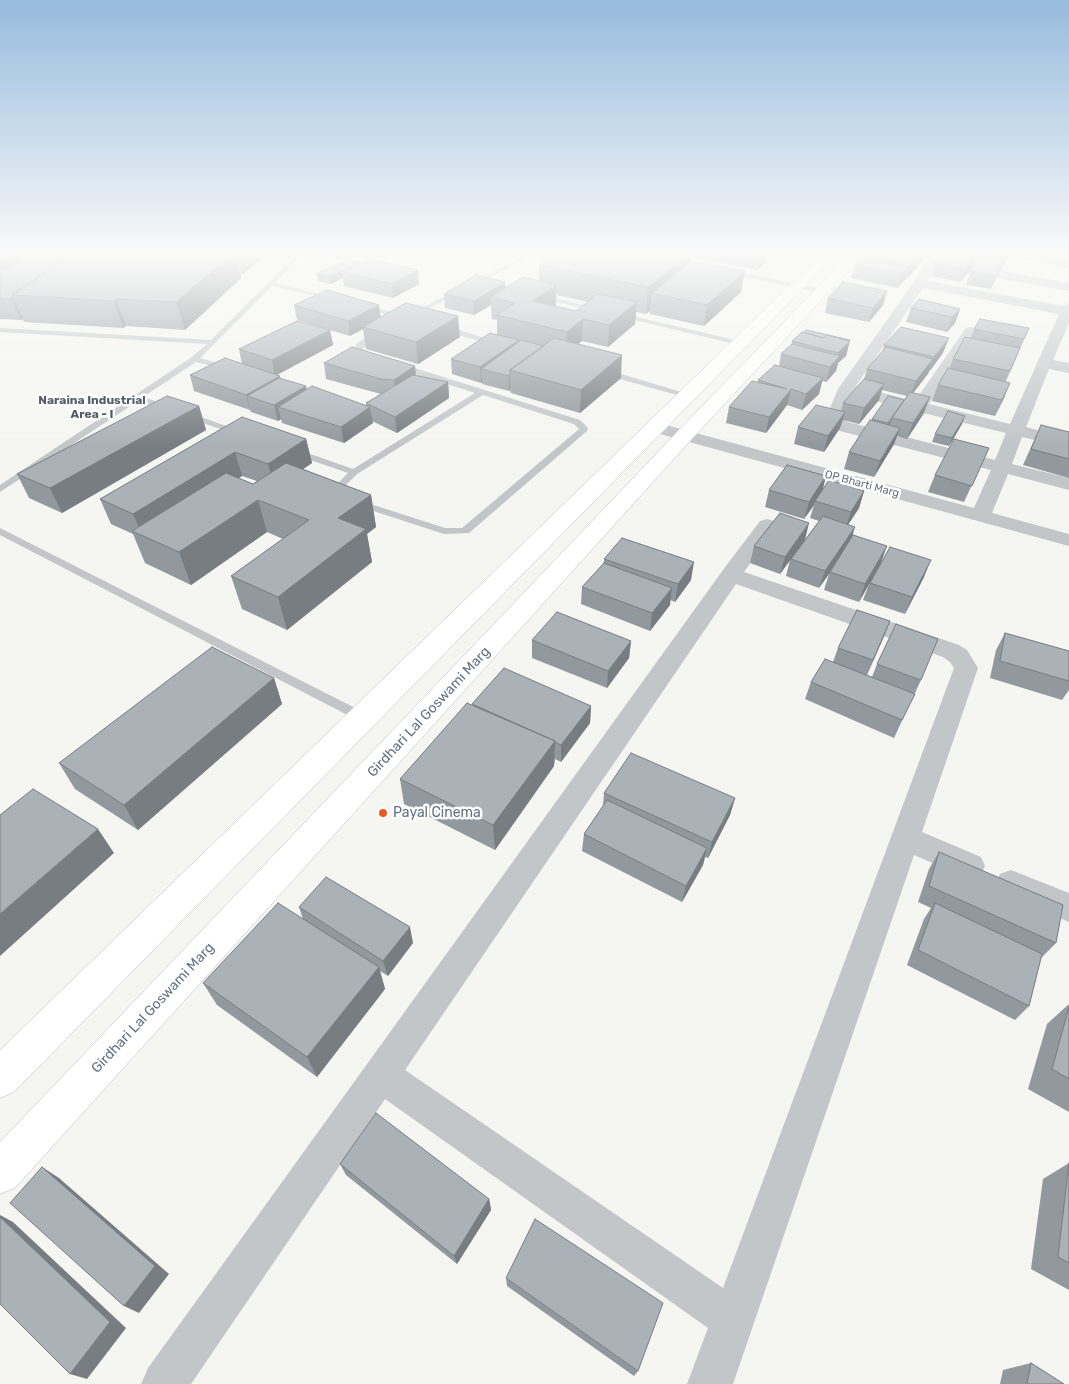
<!DOCTYPE html>
<style>
body{margin:0}
canvas{display:block;background:#f5f5f1}
</style>
<canvas width="1069" height="1384"></canvas>
<script>
const g = document.querySelector('canvas').getContext('2d');
g.lineJoin = 'round';
const poly = rows => new Path2D(rows.map(r => 'M' + r).join(''));
function stroke(path, color, width, dash) { g.strokeStyle = color; g.lineWidth = width; g.lineCap = dash ? 'butt' : 'round'; g.setLineDash(dash || []); g.stroke(path); }
function paint(path, color) { g.fillStyle = color; g.fill(path, 'evenodd'); }
function write(font, color, halo, rows, align = 'center') {
  g.font = font + ' Rubik,sans-serif'; g.lineWidth = 5; g.setLineDash([]); g.textBaseline = 'middle'; g.strokeStyle = halo; g.fillStyle = color; for (const [text, x, y, turn = 0] of rows) {
    g.save(); g.translate(x, y); g.rotate((+turn || 0) * Math.PI / 180); g.textAlign = isNaN(turn) ? turn : align; if (halo) g.strokeText(text, 0, 0); g.fillText(text, 0, 0); g.restore();
  }
}
const secondary = poly([
 [824,252,839,252,14,1092,0,1098,0,1050,824,252],
 [852,252,866,252,691,440,15,1188,0,1194,0,1142,677,432,852,252]
]);
stroke(secondary, '#b4b9be', 1);
paint(poly([
 [299,252,305,252,275,283,334,298,334,300,272,286,200,358,231,367,231,371,196,362,143,397,171,406,171,410,165,410,138,401,0,492,0,485,192,357,207,344,0,332,0,328,211,340,299,252],
 [531,252,539,252,414,316,408,315,531,252],
 [729,270,822,289,825,291,822,293,727,273,726,272,729,270],
 [489,282,600,309,601,310,598,312,487,285,487,283,489,282],
 [364,305,405,315,406,317,402,319,362,308,361,307,364,305],
 [620,313,739,341,743,343,739,345,618,316,618,314,620,313],
 [440,326,446,326,501,343,494,345,440,330,440,326],
 [376,331,383,333,362,349,376,355,376,359,370,359,355,352,356,344,376,331],
 [396,364,402,364,580,420,588,428,587,431,469,533,444,534,355,505,355,501,358,500,445,528,462,528,579,429,574,424,483,395,357,474,341,490,345,495,343,497,337,497,331,490,348,473,293,454,293,450,299,450,353,469,475,393,396,368,396,364],
 [602,370,608,370,691,395,684,397,602,374,602,370],
 [184,413,190,413,243,432,236,434,184,417,184,413],
 [0,528,369,715,370,718,369,721,364,723,359,721,0,535,0,528]
]), '#c2c6c9');
paint(poly([
 [998,252,1023,252,1069,260,1069,268,1004,256,998,252],
 [934,259,1069,283,1069,291,936,267,928,281,1063,306,1069,303,1069,323,1053,360,1069,363,1069,373,1049,369,1026,427,1069,438,1069,448,1022,437,1012,464,1069,478,1069,490,1008,474,992,513,1069,534,1069,546,649,431,646,427,649,423,655,422,974,508,991,470,836,430,828,423,827,415,838,389,914,282,927,261,934,259],
 [923,288,1059,314,1010,424,929,404,978,331,976,328,971,327,966,328,915,401,856,386,923,288],
 [852,395,919,412,1006,433,995,460,848,422,845,420,843,415,852,395],
 [767,519,774,521,777,525,744,572,959,645,967,650,978,668,922,832,981,857,985,866,981,875,970,879,914,855,733,1384,687,1384,708,1328,385,1099,191,1384,141,1384,148,1368,723,570,760,521,767,519],
 [736,584,943,657,950,662,954,668,723,1288,405,1070,736,584],
 [1011,870,1069,893,1069,922,1000,892,996,883,1000,874,1011,870]
]), '#c2c6c9');
paint(secondary, '#fff');
paint(poly([
 [0,252,269,252,243,274,240,274,241,278,185,330,126,326,123,328,24,322,23,319,21,320,0,319],
 [318,252,365,252,348,259,360,262,360,263,419,284,393,298,344,286,343,278,331,284,318,281,316,274,343,261,319,254],
 [559,252,778,252,778,253,757,270,691,257,690,263,741,292,704,326,650,314,650,311,646,314,636,312,635,324,608,347,582,341,578,344,621,378,580,413,511,393,510,390,509,391,482,384,482,382,481,383,452,374,451,359,497,335,497,320,492,319,491,305,474,315,445,308,444,294,505,282,505,289,539,281,539,265],
 [556,295,588,302,576,311,555,306,556,305],
 [910,252,935,252,930,259,923,258,923,260,918,265,916,269,905,280,904,280,897,288,851,278,855,265,866,259,866,257],
 [963,252,1010,252,1001,270,999,270,991,289,966,285,971,270,960,282,931,276,936,263,962,253],
 [887,291,883,305,869,322,825,313,828,298],
 [294,305,381,317,460,337,418,364,366,349,363,329,350,336,297,320],
 [911,308,960,309,955,323,947,332,906,322],
 [1029,328,1006,381,1004,398,995,416,932,401,938,385,949,369,953,359,971,338,974,329],
 [330,330,333,345,276,375,280,376,280,378,307,390,366,406,366,403,381,394,326,379,324,363,415,366,416,375,448,382,449,398,397,433,372,421,373,423,344,443,282,423,281,419,278,421,251,412,250,410,194,391,190,375,242,364,239,349],
 [850,340,846,356,838,363,836,371,826,382,822,381,819,394,802,410,787,405,766,433,726,423,729,407,758,382,758,380,779,366,781,354,792,344,792,341],
 [884,345,943,353,913,393,924,413,907,439,897,436,894,444,874,477,844,469,849,452,872,419,904,400,907,396,882,390,879,400,859,424,843,420,840,428,824,452,794,444,798,427,841,411,843,403,864,379,867,369,883,351],
 [199,406,206,430,62,513,29,498,17,474],
 [242,417,306,439,312,463,303,469,371,495,376,527,367,534,372,562,287,630,242,609,231,576,283,539,267,532,191,585,145,563,133,534,111,524,100,499],
 [242,476,257,481,253,484,238,478],
 [962,424,949,446,932,442,935,434],
 [1041,425,1069,432,1069,478,1023,465],
 [989,448,964,502,928,492,935,475],
 [826,476,822,490,864,491,859,508,848,525,852,537,881,562,924,577,905,614,863,600,869,584,859,602,824,590,829,574,819,588,786,576,790,560,780,574,750,563,754,546,805,540,798,549,819,521,810,518,814,505,804,519,765,507,769,490],
 [604,559,691,580,675,602,670,600,670,605,650,631,581,604,582,587,604,563],
 [890,621,867,675,872,677,877,664,921,680,894,738,805,699,811,682,833,662,838,648],
 [1005,633,1069,651,1069,690,1062,700,990,678,996,650],
 [532,640,631,641,629,658,607,688,532,658],
 [274,678,282,704,138,830,75,789,59,763],
 [472,705,591,706,590,723,561,762,555,759,554,766,495,850,404,804,400,779],
 [604,793,735,798,730,815,708,858,705,857,703,865,682,902,582,851,584,834,603,806],
 [939,852,1056,943,1041,958,1029,1006,1015,1020,907,965,924,919,931,908,918,902,929,869],
 [299,907,413,943,388,976,380,971,385,989,317,1077,217,1005,203,983,303,919],
 [1069,1004,1069,1112,1028,1089,1047,1024],
 [1069,1163,1069,1290,1031,1269,1043,1179],
 [340,1164,489,1199,491,1210,457,1264,346,1175],
 [506,1278,638,1371,634,1376,507,1286],
 [1031,1363,1064,1384,1000,1384,1003,1370]
]), '#92999e');
paint(poly([
 [18,252,44,252,0,296,0,262],
 [241,252,269,252,243,274,238,255],
 [342,252,365,252,344,261],
 [761,252,778,252,778,253,757,270],
 [922,252,925,252,923,260,918,265,916,269,905,280,909,266,919,257,920,254],
 [932,252,935,252,930,259],
 [1009,252,1010,252,1009,256,1001,270],
 [234,253,241,278,185,330,176,302],
 [692,253,688,279,652,293,650,311,646,314,648,287],
 [976,256,971,270,960,282,965,269],
 [360,262,361,269,342,272,343,278,331,284,330,277],
 [908,267,904,281,897,288,901,274],
 [418,270,419,284,393,298,392,284],
 [745,271,741,292,704,326,707,305],
 [505,282,505,296,491,297,491,305,474,315,474,301],
 [556,285,556,305,533,322,533,301],
 [887,291,883,305,869,322,873,308],
 [13,298,23,319,21,320,12,299],
 [116,299,126,326,123,328,114,301],
 [637,302,635,324,608,347,609,325],
 [379,305,381,320,363,327,363,329,350,336,348,321],
 [960,309,955,323,947,332,952,317],
 [458,316,460,337,418,364,416,342],
 [583,319,582,341,566,354,567,332],
 [330,330,333,345,275,376,272,360],
 [949,338,943,353,929,372,934,357],
 [519,340,519,355,481,369,482,382,481,383,480,367],
 [850,340,846,356,838,363,836,371,826,382,830,367,835,361,838,353],
 [622,355,621,378,580,413,581,390],
 [933,359,928,374,910,397,916,381],
 [415,366,416,381,396,396,394,380],
 [510,375,510,390,509,391,509,376],
 [280,376,283,392,247,396,250,410,246,395],
 [823,378,819,394,802,410,806,394],
 [448,382,449,398,397,433,395,417],
 [1010,383,1004,398,995,416,1002,400],
 [884,384,879,400,859,424,864,408],
 [306,386,310,402,278,407,281,419,278,421,274,405],
 [791,389,787,405,766,433,769,417],
 [930,397,924,413,907,439,913,423],
 [904,400,892,418,890,424,885,432,888,423],
 [199,406,206,430,62,513,50,488],
 [370,407,373,423,344,443,341,427],
 [845,412,840,428,824,452,828,436],
 [965,416,962,424,949,446,952,438],
 [900,428,894,444,874,477,880,461],
 [306,439,312,463,275,488,268,464],
 [235,452,242,476,146,537,142,535,133,514],
 [826,476,822,493,815,501,814,505,804,519,809,502],
 [864,491,859,508,845,529,851,512],
 [371,495,376,527,367,534,372,562,287,630,278,597,338,518],
 [258,500,267,532,191,585,179,552],
 [809,523,805,540,780,574,785,557],
 [855,527,850,544,819,588,825,571],
 [887,546,881,563,859,602,865,584],
 [931,560,924,577,905,614,912,597],
 [694,562,691,580,675,602,678,584],
 [672,588,670,605,650,631,652,613],
 [890,621,883,639,866,677,873,660],
 [631,641,629,658,607,688,608,671],
 [274,678,282,704,138,830,124,805],
 [591,706,590,723,561,762,561,745],
 [555,741,554,766,495,850,493,825],
 [735,798,730,815,708,858,712,842],
 [98,829,114,853,0,956,0,914],
 [707,848,703,865,682,902,686,886],
 [410,927,413,943,388,976,383,961],
 [379,967,385,989,317,1077,307,1057],
 [42,1167,59,1178,169,1274,139,1313,124,1306],
 [489,1199,491,1210,457,1264,454,1256],
 [0,1215,13,1222,126,1328,87,1379,70,1374,0,1217]
]), '#777d81');
const building = poly([
 [0,252,18,252,0,262,0,252],
 [34,252,76,252,12,295,13,298,12,299,0,298,0,273,34,252],
 [76,252,214,252,234,253,176,302,116,299,114,301,12,295,76,252],
 [214,252,241,252,238,255,235,254,234,253,214,252],
 [559,252,686,252,692,253,648,287,539,265,559,252],
 [871,252,906,252,921,255,909,266,866,257,871,252],
 [910,252,922,252,920,254,910,252],
 [946,252,955,252,976,256,965,269,936,263,946,252],
 [979,252,1009,252,1006,257,979,252],
 [976,257,1002,261,997,276,970,271,976,257],
 [862,258,908,267,901,274,855,265,862,258],
 [347,259,360,262,330,277,316,274,347,259],
 [369,259,418,270,392,284,342,272,369,259],
 [692,261,745,271,707,305,652,293,692,261],
 [476,275,505,282,474,301,444,294,476,275],
 [523,277,556,285,533,301,576,311,598,294,637,302,609,325,583,319,567,332,497,315,515,303,491,297,523,277],
 [843,282,887,291,873,308,828,298,843,282],
 [327,290,379,305,348,321,294,305,327,290],
 [919,299,960,309,952,317,911,308,919,299],
 [406,303,458,316,416,342,363,327,406,303],
 [980,319,1029,328,1024,339,974,329,980,319],
 [297,321,330,330,272,360,239,349,297,321],
 [901,327,949,338,934,357,884,345,901,327],
 [806,330,850,340,850,341,827,335,824,338,804,333,806,330],
 [802,332,824,338,827,335,850,341,838,353,792,341,802,332],
 [490,333,519,340,480,367,451,359,490,333],
 [965,337,1020,348,1010,371,953,359,965,337],
 [554,338,622,355,581,390,510,370,554,338],
 [521,340,544,346,510,370,510,375,509,376,481,369,521,340],
 [792,344,840,356,830,367,781,354,792,344],
 [352,347,415,366,394,380,381,379,324,363,352,347],
 [886,347,933,359,916,381,867,369,886,347],
 [225,358,280,376,246,395,190,375,225,358],
 [775,365,823,378,806,394,791,389,769,417,729,407,752,381,787,389,758,380,775,365],
 [948,368,1010,383,1002,400,938,385,948,368],
 [413,375,448,382,395,417,366,403,413,375],
 [279,378,306,386,274,405,247,396,279,378],
 [864,379,884,384,864,408,843,403,864,379],
 [312,386,370,407,341,427,278,407,312,386],
 [910,392,930,397,913,423,892,418,910,392],
 [167,396,199,406,50,488,17,474,167,396],
 [888,396,904,400,888,423,872,419,888,396],
 [816,405,845,412,828,436,798,427,816,405],
 [948,411,965,416,952,438,935,434,948,411],
 [242,417,306,439,268,464,235,452,133,514,100,499,242,417],
 [870,420,900,428,880,461,849,452,870,420],
 [1041,425,1069,432,1069,459,1031,449,1041,425],
 [954,439,989,448,972,486,935,475,954,439],
 [286,463,371,495,338,518,366,529,278,597,231,576,309,520,258,500,179,552,132,531,226,473,253,484,286,463],
 [787,465,826,476,809,502,769,490,787,465],
 [829,480,864,491,851,512,815,501,829,480],
 [780,513,809,523,785,557,754,546,780,513],
 [823,516,855,527,825,571,791,559,823,516],
 [853,535,887,546,865,584,830,572,853,535],
 [622,538,694,562,678,584,604,559,622,538],
 [890,547,931,560,912,597,870,583,890,547],
 [604,563,672,588,652,613,582,587,604,563],
 [857,610,890,621,873,660,838,648,857,610],
 [557,612,631,641,608,671,532,640,557,612],
 [896,624,938,639,921,680,877,664,896,624],
 [1005,633,1069,651,1069,681,1000,661,1005,633],
 [212,647,274,678,124,805,59,763,212,647],
 [825,659,915,694,902,720,811,682,825,659],
 [504,668,591,706,561,745,555,742,555,741,472,704,504,668],
 [467,703,555,741,493,825,400,779,467,703],
 [631,753,735,798,712,842,604,793,631,753],
 [33,789,98,829,0,914,0,815,33,789],
 [607,800,707,848,686,886,584,834,607,800],
 [939,852,1063,905,1056,943,929,886,939,852],
 [326,877,410,927,383,961,299,907,326,877],
 [278,903,379,967,307,1057,203,983,278,903],
 [935,903,1042,954,1029,1006,918,950,935,903],
 [1069,1007,1069,1079,1052,1069,1069,1007],
 [376,1113,489,1199,454,1256,340,1164,376,1113],
 [1069,1163,1069,1263,1058,1257,1069,1163],
 [42,1167,155,1266,124,1306,10,1203,42,1167],
 [0,1217,110,1322,70,1374,0,1304,0,1217],
 [535,1219,663,1303,638,1371,506,1278,535,1219],
 [1031,1363,1064,1384,1027,1384,1031,1363]
]);
paint(building, '#aab2b8');
stroke(building, '#777d81', 1);
const sky = g.createLinearGradient(0, 0, 0, 446);
sky.addColorStop(0, '#96bbdd');
sky.addColorStop(0.57, '#fafaf9');
sky.addColorStop(1, '#fafaf900');
g.fillStyle = sky;
g.fillRect(0, 0, 1069, 446);
for (const [x, y, r, color] of [
 [383,813,5,"#e75a20"]
]) { const dot = new Path2D(); dot.arc(x, y, r, 0, 2 * Math.PI); g.fillStyle = color; g.fill(dot); stroke(dot, '#fff', 2); }
write('11px', '#637383', '#fff', [
 ["OP Bharti Marg",862,484,15]
]);
write('bold 12px', '#515d68', '#fff', [
 ["Naraina Industrial",92,401],
 ["Area - I",92,415]
]);
write('14px', '#637383', '#fff', [
 ["Girdhari Lal Goswami Marg",429,712,-47],
 ["Girdhari Lal Goswami Marg",153,1008,-47]
]);
write('14px', '#637383', '#fff', [
 ["Payal Cinema",393,813]
], 'left');
</script>
